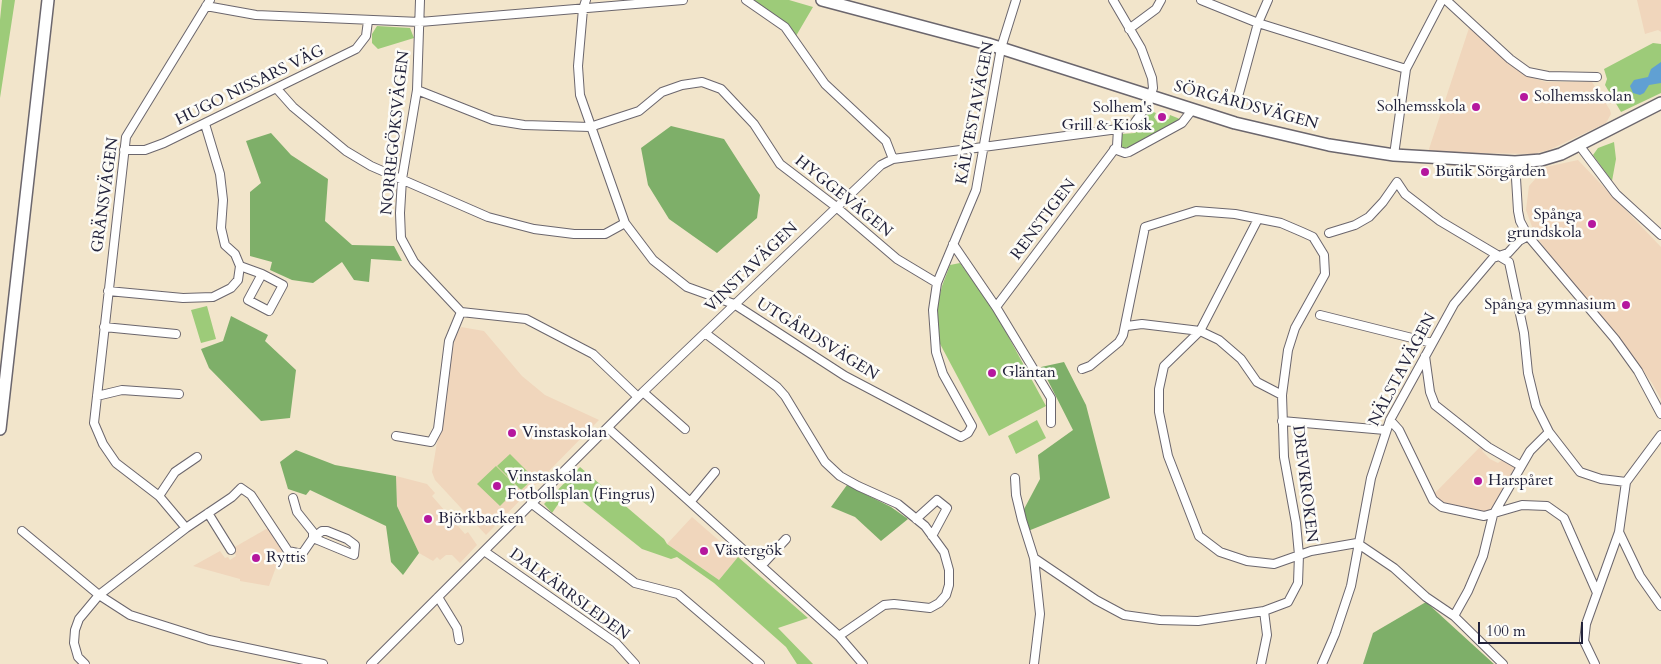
<!DOCTYPE html>
<meta charset="utf-8">
<style>
body{margin:0}
#map{position:relative;width:1661px;height:664px;overflow:hidden;background:#f2e5cb;font-family:Cardo,serif}
canvas{display:block}
.scale{position:absolute;left:1478px;top:622px;width:105px;height:22px;box-sizing:border-box;border:2px solid #22223b;border-top:0;padding-left:6px;font-size:15px;line-height:18px;white-space:nowrap;color:#22223b;-webkit-text-stroke:4px #fdfcf7;paint-order:stroke}
</style>
<div id="map">
<canvas width="1661" height="664"></canvas>
<div class="scale">100 m</div>
</div>
<script>
const g = document.querySelector('canvas').getContext('2d');
g.lineJoin = 'round';
function paint(path, color) { g.fillStyle = color; g.fill(path, 'evenodd'); }
const poly = rows => new Path2D(rows.map(r => 'M' + r).join(''));
function stroke(path, color, width, dash) { g.strokeStyle = color; g.lineWidth = width; g.lineCap = dash ? 'butt' : 'round'; g.setLineDash(dash || []); g.stroke(path); }
function write(font, color, halo, rows, align = 'center') {
  g.font = font + ' Cardo,serif'; g.lineWidth = 5; g.setLineDash([]); g.textBaseline = 'middle'; g.strokeStyle = halo; g.fillStyle = color; for (const [text, x, y, turn = 0] of rows) {
    g.save(); g.translate(x, y); g.rotate((+turn || 0) * Math.PI / 180); g.textAlign = isNaN(turn) ? turn : align; if (halo) g.strokeText(text, 0, 0); g.fillText(text, 0, 0); g.restore();
  }
}
paint(poly([
 [1637,0,1661,0,1661,32,1658,30,1645,34],
 [1469,28,1503,57,1533,78,1546,82,1592,82,1610,110,1611,114,1606,123,1549,150,1533,154,1428,152],
 [1578,160,1661,247,1661,399,1652,383,1620,338,1562,271,1535,235,1526,210,1529,186,1546,167],
 [461,327,484,331,522,376,545,395,599,420,486,535,435,480,432,472,452,353,455,338],
 [1481,446,1484,448,1482,451,1490,459,1498,463,1503,459,1517,467,1494,507,1484,513,1443,505,1433,495],
 [396,476,427,484,435,493,432,496,465,534,468,532,477,545,460,563,452,555,446,555,440,560,437,557,433,561,419,553,397,506],
 [692,517,738,557,719,580,667,544],
 [268,528,282,551,269,586,240,581,240,579,193,566,220,551,225,558,228,557,230,560,236,556,233,548]
]), '#f0d6bc');
paint(poly([
 [2,0,15,0,0,98,0,20],
 [753,0,789,0,813,7,796,36,787,25],
 [377,26,410,28,414,38,378,49,372,43,372,34],
 [1653,43,1661,44,1661,93,1621,112,1605,85,1607,79,1604,69],
 [1151,111,1156,113,1154,117,1158,123,1169,119,1170,115,1180,119,1128,149,1124,149,1122,146,1122,134,1135,133,1142,128,1146,113],
 [1614,142,1616,159,1612,181,1593,155,1598,148],
 [960,263,994,310,1046,406,989,436,938,340,937,307,942,286,950,265],
 [207,306,216,339,201,343,191,310],
 [1037,420,1046,438,1016,454,1008,436],
 [510,454,534,478,521,490,497,466],
 [496,466,518,488,500,506,477,484],
 [580,467,664,539,667,544,719,580,738,557,808,618,778,628,813,664,797,664,786,647,714,583,677,557,671,559,642,549,568,490,552,513,544,504]
]), '#9dcb79');
paint(poly([
 [671,126,724,139,760,195,757,218,717,253,669,219,648,185,641,148],
 [271,133,291,155,328,179,325,221,352,245,394,246,402,261,371,259,369,282,354,280,342,262,313,283,292,280,270,270,272,262,250,256,250,192,261,183,246,141],
 [231,316,268,335,265,341,296,370,290,418,261,421,209,368,201,349,223,341],
 [1064,362,1086,405,1110,498,1028,531,1023,511,1040,479,1038,455,1073,430,1041,367],
 [296,450,335,465,396,476,397,506,419,553,403,575,391,562,386,526,310,490,306,495,288,489,280,462],
 [847,485,891,507,908,519,881,541,855,517,831,507],
 [1426,602,1494,664,1363,664,1373,633]
]), '#7eaf69');
paint(poly([
 [1661,62,1661,83,1649,85,1644,93,1640,95,1633,93,1630,86,1634,80,1648,77,1651,69]
]), '#60a0d3');
const street = poly([
 [420,0,417,90,402,179,400,213,401,238,414,262,461,312,526,319,593,354,638,397],
 [586,0,583,9,578,66,580,95,625,223,653,260,687,287,734,304,845,376,961,437,968,433,972,426,943,374,936,352,933,310,937,283,976,190,1001,48,1016,0],
 [746,0,785,27,825,84,886,141,893,159],
 [1201,0,1258,23,1406,69],
 [1446,0,1510,59,1528,72,1548,76,1597,77],
 [206,6,256,15,420,22,683,0],
 [1129,29,1156,9,1161,0],
 [277,89,293,107,346,151,371,166,488,217,534,229,574,234,605,234,625,223],
 [417,90,493,120,524,125,590,127,639,111,662,92,682,85,702,82,721,89,754,124,780,164,835,206,897,259,937,283],
 [1236,104,1258,23,1268,0],
 [205,124,220,174,223,200,221,228,225,245,235,254,240,266],
 [1579,145,1616,194,1661,235],
 [1114,149,1125,153,1129,152,1182,123,1192,110],
 [124,150,145,150,164,143,356,49,366,36,368,21],
 [1394,155,1406,69,1442,0],
 [1515,162,1518,211,1520,221,1528,236,1615,339,1638,371,1661,414],
 [1258,219,1200,331,1164,366,1159,389,1159,412,1168,456,1199,536,1220,552,1247,561,1274,564,1311,551,1357,543,1394,568,1426,597,1454,616,1503,664],
 [1329,233,1355,225,1369,217,1383,202,1397,182,1405,194,1440,221,1509,262,1524,333,1528,373,1536,406,1549,432,1580,472,1601,479,1626,482],
 [953,244,996,307,1051,398,1051,423],
 [108,291,183,298,213,297,231,288,238,280,240,266,262,274,248,300,269,311,283,285,262,274],
 [996,307,1117,146,1118,129],
 [1320,315,1432,343],
 [1127,326,1142,324,1200,331,1219,340,1241,359,1257,382,1282,395],
 [104,327,176,334],
 [705,333,777,387,785,396,825,462,840,476,858,486,898,504,925,526,944,552,949,570,949,585,946,595,939,603,930,608,894,604,884,605,839,636],
 [1425,356,1430,392,1435,405,1488,447,1521,466],
 [643,392,685,429],
 [97,396,122,390,179,394],
 [1390,420,1399,430,1433,500,1442,507,1484,516,1522,505,1547,506,1564,518,1597,593],
 [1282,421,1385,430],
 [608,428,839,636,863,664],
 [396,436,431,442,438,429,449,341,461,312],
 [197,457,175,472,159,496,116,463,103,444,94,423,126,137,210,0],
 [1015,478,1016,495,1022,520,1034,558,1040,614,1034,664],
 [159,496,186,528],
 [691,501,715,472],
 [531,503,635,583,678,594,760,664],
 [208,513,231,550],
 [916,519,937,500,947,508,932,536],
 [22,531,99,595,130,615,209,640,323,664],
 [1619,532,1640,576,1661,606],
 [484,551,616,643,635,664],
 [1034,558,1096,600,1124,615,1160,620,1198,621,1264,611,1288,602,1298,583,1299,555,1296,523,1284,457,1282,395,1288,350,1295,328,1325,274,1324,255,1313,237,1302,232,1281,223,1235,214,1196,211,1145,227,1123,335,1119,342,1090,366,1082,369],
 [762,565,786,539],
 [438,597,457,628,459,640],
 [1454,616,1468,591,1483,556,1493,515,1530,451,1549,432],
 [85,664,78,657,74,643,75,630,79,619,99,595,186,528,232,497,241,488,251,495,288,551,302,554,313,538,354,555,355,545,347,539,327,531,322,531,313,538,313,532,297,512,293,498],
 [371,664,643,392,881,165,893,159,1118,129,1133,125,1148,104,1153,88,1152,78,1141,48,1113,0],
 [1261,664,1267,635,1264,611],
 [1322,664,1335,634,1351,586,1371,478,1390,420,1454,304,1493,258,1508,253,1519,241,1528,236],
 [1595,664,1584,641,1586,624,1619,532,1626,482,1661,435]
]);
const secondary = poly([
 [822,0,988,44,1235,123,1329,145,1394,155,1515,162,1541,160,1561,154,1661,103],
 [0,429,48,0]
]);
stroke(street, '#6b666d', 10);
stroke(secondary, '#6b666d', 14);
stroke(street, '#fff', 8);
stroke(secondary, '#fff', 11);
for (const [x, y, r, color] of [
 [1524,97,5,"#b5179e"],
 [1476,107,5,"#b5179e"],
 [1162,117,5,"#b5179e"],
 [1425,172,5,"#b5179e"],
 [1592,224,5,"#b5179e"],
 [1626,305,5,"#b5179e"],
 [992,373,5,"#b5179e"],
 [512,433,5,"#b5179e"],
 [1478,481,5,"#b5179e"],
 [497,486,5,"#b5179e"],
 [428,519,5,"#b5179e"],
 [704,551,5,"#b5179e"],
 [256,558,5,"#b5179e"]
]) { const dot = new Path2D(); dot.arc(x, y, r, 0, 2 * Math.PI); g.fillStyle = color; g.fill(dot); stroke(dot, '#fdfcf7', 2); }
write('16px', '#22223b', '#fdfcf7', [
 ["HUGO NISSARS VÄG",250,86,-26],
 ["SÖRGÅRDSVÄGEN",1246,106,15],
 ["KÄLVESTAVÄGEN",976,113,-79],
 ["NORREGÖKSVÄGEN",396,133,-84],
 ["GRÄNSVÄGEN",106,195,-82],
 ["HYGGEVÄGEN",843,197,39],
 ["RENSTIGEN",1044,220,-53],
 ["VINSTAVÄGEN",752,268,-44],
 ["UTGÅRDSVÄGEN",817,340,32],
 ["NÄLSTAVÄGEN",1403,370,-62],
 ["DREVKROKEN",1304,484,83],
 ["DALKÄRRSLEDEN",569,595,36]
]);
write('16px', '#22223b', '#fdfcf7', [
 ["Solhemsskolan",1534,97],
 ["Solhemsskola",1466,107,"right"],
 ["Solhem's",1152,108,"right"],
 ["Grill & Kiosk",1152,126,"right"],
 ["Butik Sörgården",1435,172],
 ["Spånga",1582,215,"right"],
 ["grundskola",1582,233,"right"],
 ["Spånga gymnasium",1616,305,"right"],
 ["Gläntan",1002,373],
 ["Vinstaskolan",522,433],
 ["Vinstaskolan",507,477],
 ["Fotbollsplan (Fingrus)",507,495],
 ["Harspåret",1488,481],
 ["Björkbacken",438,519],
 ["Västergök",714,551],
 ["Ryttis",266,558]
], 'left');
</script>
